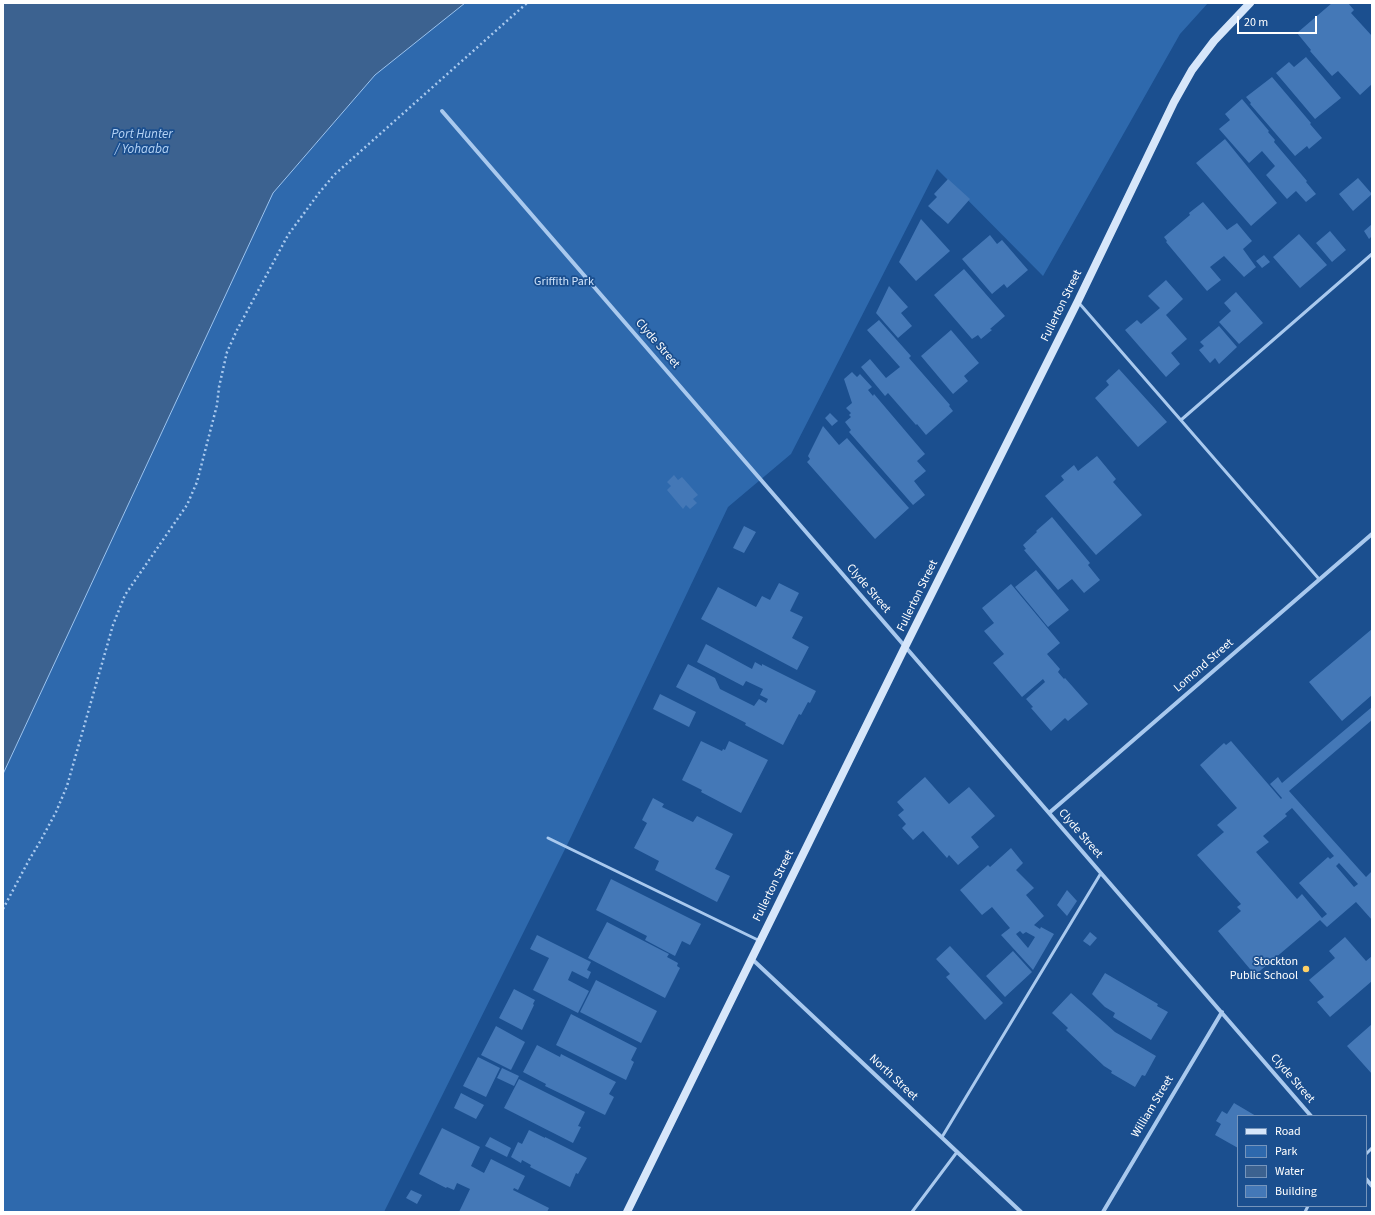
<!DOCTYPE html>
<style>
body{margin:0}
#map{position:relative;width:1375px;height:1215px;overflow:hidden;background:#1b4f8f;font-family:"Source Sans 3",sans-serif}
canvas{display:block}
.frame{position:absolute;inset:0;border:4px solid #fff;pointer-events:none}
.legend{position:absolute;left:1237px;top:1115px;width:130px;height:92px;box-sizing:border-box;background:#1b4f8f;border:1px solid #7695bc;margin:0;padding:5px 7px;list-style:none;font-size:12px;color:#fff}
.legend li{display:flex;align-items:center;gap:8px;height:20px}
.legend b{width:20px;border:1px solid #7695bc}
.scale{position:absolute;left:1237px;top:16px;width:80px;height:18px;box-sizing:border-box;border:2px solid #fff;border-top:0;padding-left:5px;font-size:12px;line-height:14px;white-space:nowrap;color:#fff;-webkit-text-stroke:3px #1b4f8f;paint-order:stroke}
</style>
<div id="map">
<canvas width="1375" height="1215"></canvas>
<div class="frame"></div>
<ul class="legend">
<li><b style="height:5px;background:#d6e6fa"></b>Road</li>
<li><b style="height:11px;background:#2e69ad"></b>Park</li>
<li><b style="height:11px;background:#3c6290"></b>Water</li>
<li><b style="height:11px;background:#4478b7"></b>Building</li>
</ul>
<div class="scale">20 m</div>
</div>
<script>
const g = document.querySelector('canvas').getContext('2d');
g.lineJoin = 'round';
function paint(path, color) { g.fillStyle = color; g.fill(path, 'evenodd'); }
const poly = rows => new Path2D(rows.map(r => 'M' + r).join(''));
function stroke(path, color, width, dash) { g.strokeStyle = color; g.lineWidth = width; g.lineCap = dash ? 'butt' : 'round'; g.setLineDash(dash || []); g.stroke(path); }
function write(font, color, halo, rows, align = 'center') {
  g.font = font + ' "Source Sans 3",sans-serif'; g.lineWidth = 3.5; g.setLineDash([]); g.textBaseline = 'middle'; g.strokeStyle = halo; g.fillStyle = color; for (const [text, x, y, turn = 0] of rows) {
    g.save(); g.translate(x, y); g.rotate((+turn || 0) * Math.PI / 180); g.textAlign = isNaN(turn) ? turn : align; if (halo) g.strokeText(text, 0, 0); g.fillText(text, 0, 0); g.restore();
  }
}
paint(poly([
 [465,3,1208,3,1180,34,1043,276,937,169,791,454,728,507,571,837,384,1212,3,1212,3,774,273,193,375,75]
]), '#2e69ad');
const water = poly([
 [3,3,465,3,375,75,273,193,3,774,3,3]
]);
paint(water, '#3c6290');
stroke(water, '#9cc4f0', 1);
paint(poly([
 [1332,3,1348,3,1354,10,1351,13,1372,36,1372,84,1360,95,1338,71,1332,76,1310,51,1311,50,1297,33],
 [1306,57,1341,98,1315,119,1276,73,1289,62,1294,67],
 [1272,77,1311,123,1310,124,1322,138,1309,149,1307,146,1295,156,1250,104,1251,103,1246,97],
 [1242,99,1269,131,1268,132,1275,140,1274,142,1307,181,1306,182,1316,194,1306,202,1296,191,1287,199,1266,175,1275,166,1262,151,1249,163,1219,129,1230,120,1225,114],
 [1225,139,1277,203,1251,226,1196,163],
 [1358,178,1372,194,1353,211,1339,194],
 [948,179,970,199,948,224,928,206,937,197,934,194],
 [1203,202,1227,230,1237,223,1252,241,1243,249,1256,267,1244,277,1224,256,1210,267,1221,280,1207,291,1166,242,1167,241,1164,237,1190,215,1189,213],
 [921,219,950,251,916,281,899,262],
 [1372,224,1372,236,1369,239,1364,231],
 [1330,231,1346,250,1332,262,1316,243],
 [1299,234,1327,265,1300,288,1273,257],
 [990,235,997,244,1002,240,1028,270,1007,288,1004,284,992,294,962,259],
 [1264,255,1270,262,1262,268,1256,261],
 [964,269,1005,316,990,329,992,330,981,339,978,335,972,339,934,295],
 [1166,280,1183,299,1166,315,1187,339,1171,353,1180,364,1166,377,1125,330,1137,320,1141,324,1160,308,1148,296],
 [889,286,908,307,901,313,912,326,898,338,876,313],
 [1236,292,1263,323,1239,344,1219,322,1231,311,1224,303],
 [879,320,911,356,909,358,950,405,949,406,953,411,926,435,917,424,916,425,888,393,885,396,861,367,870,359,886,378,900,367,867,330],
 [1219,326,1237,347,1219,364,1215,358,1210,363,1199,350,1204,346,1200,342],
 [951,330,979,363,964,376,968,381,953,394,921,356],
 [1119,369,1167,422,1138,447,1095,398,1109,385,1106,381],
 [852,372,857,377,860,374,872,387,868,390,873,396,874,394,925,454,917,461,926,471,914,481,925,495,913,505,849,432,851,430,845,422,851,417,849,415,851,413,846,408,852,403,844,379],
 [830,413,838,421,832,426,825,418],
 [823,426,839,445,847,438,909,508,875,539,807,462,810,459,808,456],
 [1097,456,1116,479,1113,482,1142,515,1096,555,1045,496,1064,480,1061,476,1074,465,1078,471],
 [674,475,678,480,682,477,698,495,693,499,697,503,690,509,686,505,683,509,667,490,671,486,667,482],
 [1052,517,1090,563,1088,565,1100,580,1084,593,1072,579,1058,590,1024,550,1026,549,1023,545,1037,532,1036,531],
 [744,526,756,532,744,553,733,548],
 [1036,570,1069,610,1048,627,1015,587],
 [779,583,799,593,790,611,803,617,792,638,809,647,797,670,701,619,718,587,756,607,762,596,770,600],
 [1011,584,1060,643,1047,654,1060,669,1058,672,1064,679,1065,678,1088,704,1068,721,1065,718,1051,731,1031,708,1033,707,1026,699,1045,682,1043,679,1022,697,993,663,1004,654,984,631,994,623,982,608],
 [1372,629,1372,695,1342,721,1309,682],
 [706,644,752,669,755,662,762,666,762,664,816,691,810,703,808,702,801,715,799,714,783,745,745,725,746,723,676,687,688,664,715,678,720,689,754,706,759,699,766,703,768,699,760,695,763,689,746,681,743,686,697,662],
 [660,694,696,712,689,727,653,709],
 [1372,707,1372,720,1289,791,1366,877,1372,871,1372,920,1356,902,1327,927,1320,920,1255,975,1218,931,1241,911,1237,907,1241,904,1197,855,1224,832,1217,825,1237,808,1200,765,1224,743,1226,745,1231,741,1281,799,1282,798,1270,784,1278,777,1282,783],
 [1292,808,1334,856,1330,859,1328,857,1299,883,1327,914,1322,918,1302,894,1297,899,1256,852,1269,842,1263,836,1287,816,1285,814],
 [1339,863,1358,884,1354,887,1336,866],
 [701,741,722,751,723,749,725,750,729,741,768,760,741,813,701,792,702,790,682,780],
 [925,777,949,804,969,787,995,816,971,837,979,847,958,865,949,855,947,858,923,831,913,840,902,828,906,824,898,815,904,810,897,802],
 [653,798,664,804,662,807,693,822,697,816,733,834,715,869,730,876,717,902,655,870,659,861,634,848,647,823,642,820],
 [1011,848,1023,863,1016,870,1034,888,1026,895,1044,916,1034,925,1040,929,1041,927,1054,934,1033,970,1001,935,1010,928,992,907,982,915,960,890,988,865,990,867],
 [1020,931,1023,934,1026,932,1035,937,1028,948,1016,934],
 [611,879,701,924,690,945,682,941,675,956,645,940,647,936,596,910],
 [1067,890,1077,901,1067,916,1057,905],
 [607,922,669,954,667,957,678,963,677,966,680,968,665,998,588,958],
 [1090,932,1097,938,1090,946,1083,941],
 [537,935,591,962,587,970,591,972,588,979,572,971,568,980,589,991,578,1013,533,990,549,958,530,949],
 [1345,937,1366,961,1372,956,1372,981,1330,1017,1317,1002,1324,997,1309,980,1335,958,1329,951],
 [950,946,1003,1003,985,1020,946,977,950,974,936,959],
 [1013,951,1032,972,1005,997,986,976],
 [1105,973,1158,1004,1157,1006,1168,1012,1151,1040,1113,1017,1115,1013,1105,1007,1092,994],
 [596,980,657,1011,641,1043,580,1012],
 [514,989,535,1000,533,1004,534,1005,522,1030,499,1018],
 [1071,993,1115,1032,1156,1056,1145,1076,1142,1075,1135,1087,1111,1073,1112,1071,1104,1066,1066,1030,1068,1028,1052,1013],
 [571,1014,637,1048,631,1060,634,1062,626,1080,556,1045],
 [1372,1024,1372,1074,1347,1046],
 [496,1026,525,1042,511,1070,481,1055],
 [537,1045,560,1057,561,1054,616,1082,609,1094,614,1097,605,1115,545,1086,546,1084,523,1072],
 [478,1057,500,1068,486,1097,463,1086],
 [502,1068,519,1076,514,1086,497,1078],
 [519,1079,585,1112,578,1126,581,1127,573,1143,504,1108],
 [461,1093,484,1105,476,1119,454,1108],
 [1234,1103,1256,1116,1238,1116,1238,1148,1215,1135,1221,1124,1216,1121,1222,1111,1227,1114],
 [442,1128,480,1147,471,1166,484,1173,491,1159,525,1176,518,1190,514,1188,513,1190,549,1208,547,1212,459,1212,470,1189,457,1183,454,1190,447,1187,446,1188,419,1174],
 [529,1130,545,1138,545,1137,587,1158,578,1174,576,1173,570,1187,530,1167,531,1165,522,1160,521,1163,511,1157,518,1142,522,1144],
 [490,1137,511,1148,507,1157,485,1146],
 [411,1190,422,1195,417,1204,406,1198]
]), '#4478b7');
stroke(poly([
 [3,909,29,860,41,840,56,812,67,786,113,625,125,595,187,505,197,482,217,405,219,387,227,352,237,330,288,235,319,193,334,175,527,3]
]), '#a9c9ee', 2.5, [2, 3]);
stroke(poly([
 [1079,303,1319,579],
 [1181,420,1372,254],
 [548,838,760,941],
 [942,1137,1101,873],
 [1366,1154,1372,1148],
 [912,1212,957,1152],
 [1305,1212,1308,1206]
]), '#a9c9ee', 3);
stroke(poly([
 [442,111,1311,1116],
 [1049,813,1372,534],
 [752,959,1021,1212],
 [1366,1179,1372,1186],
 [1103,1212,1222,1012]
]), '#a9c9ee', 4);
stroke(poly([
 [627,1212,905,647,1078,301,1174,102,1192,70,1214,41,1250,3]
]), '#d6e6fa', 8);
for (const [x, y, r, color] of [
 [1306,969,4,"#ffd166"]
]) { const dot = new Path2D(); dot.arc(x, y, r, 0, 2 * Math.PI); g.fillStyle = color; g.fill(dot); stroke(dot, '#1b4f8f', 1.5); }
write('12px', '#cfe3fa', '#1b4f8f', [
 ["Griffith Park",564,282]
]);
write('12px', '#fff', '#1b4f8f', [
 ["Fullerton Street",1062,306,-64],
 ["Clyde Street",657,344,49],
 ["Clyde Street",868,589,49],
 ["Fullerton Street",918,596,-64],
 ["Lomond Street",1204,666,-41],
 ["Clyde Street",1080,834,49],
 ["Fullerton Street",774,886,-64],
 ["North Street",893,1078,43],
 ["Clyde Street",1292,1079,49],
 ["William Street",1153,1107,-59]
]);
write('12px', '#fff', '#1b4f8f', [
 ["Stockton",1298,962],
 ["Public School",1298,976]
], 'right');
write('italic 13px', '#b5d3f5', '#1b4f8f', [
 ["Port Hunter",142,135],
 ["/ Yohaaba",142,150]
]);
</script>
